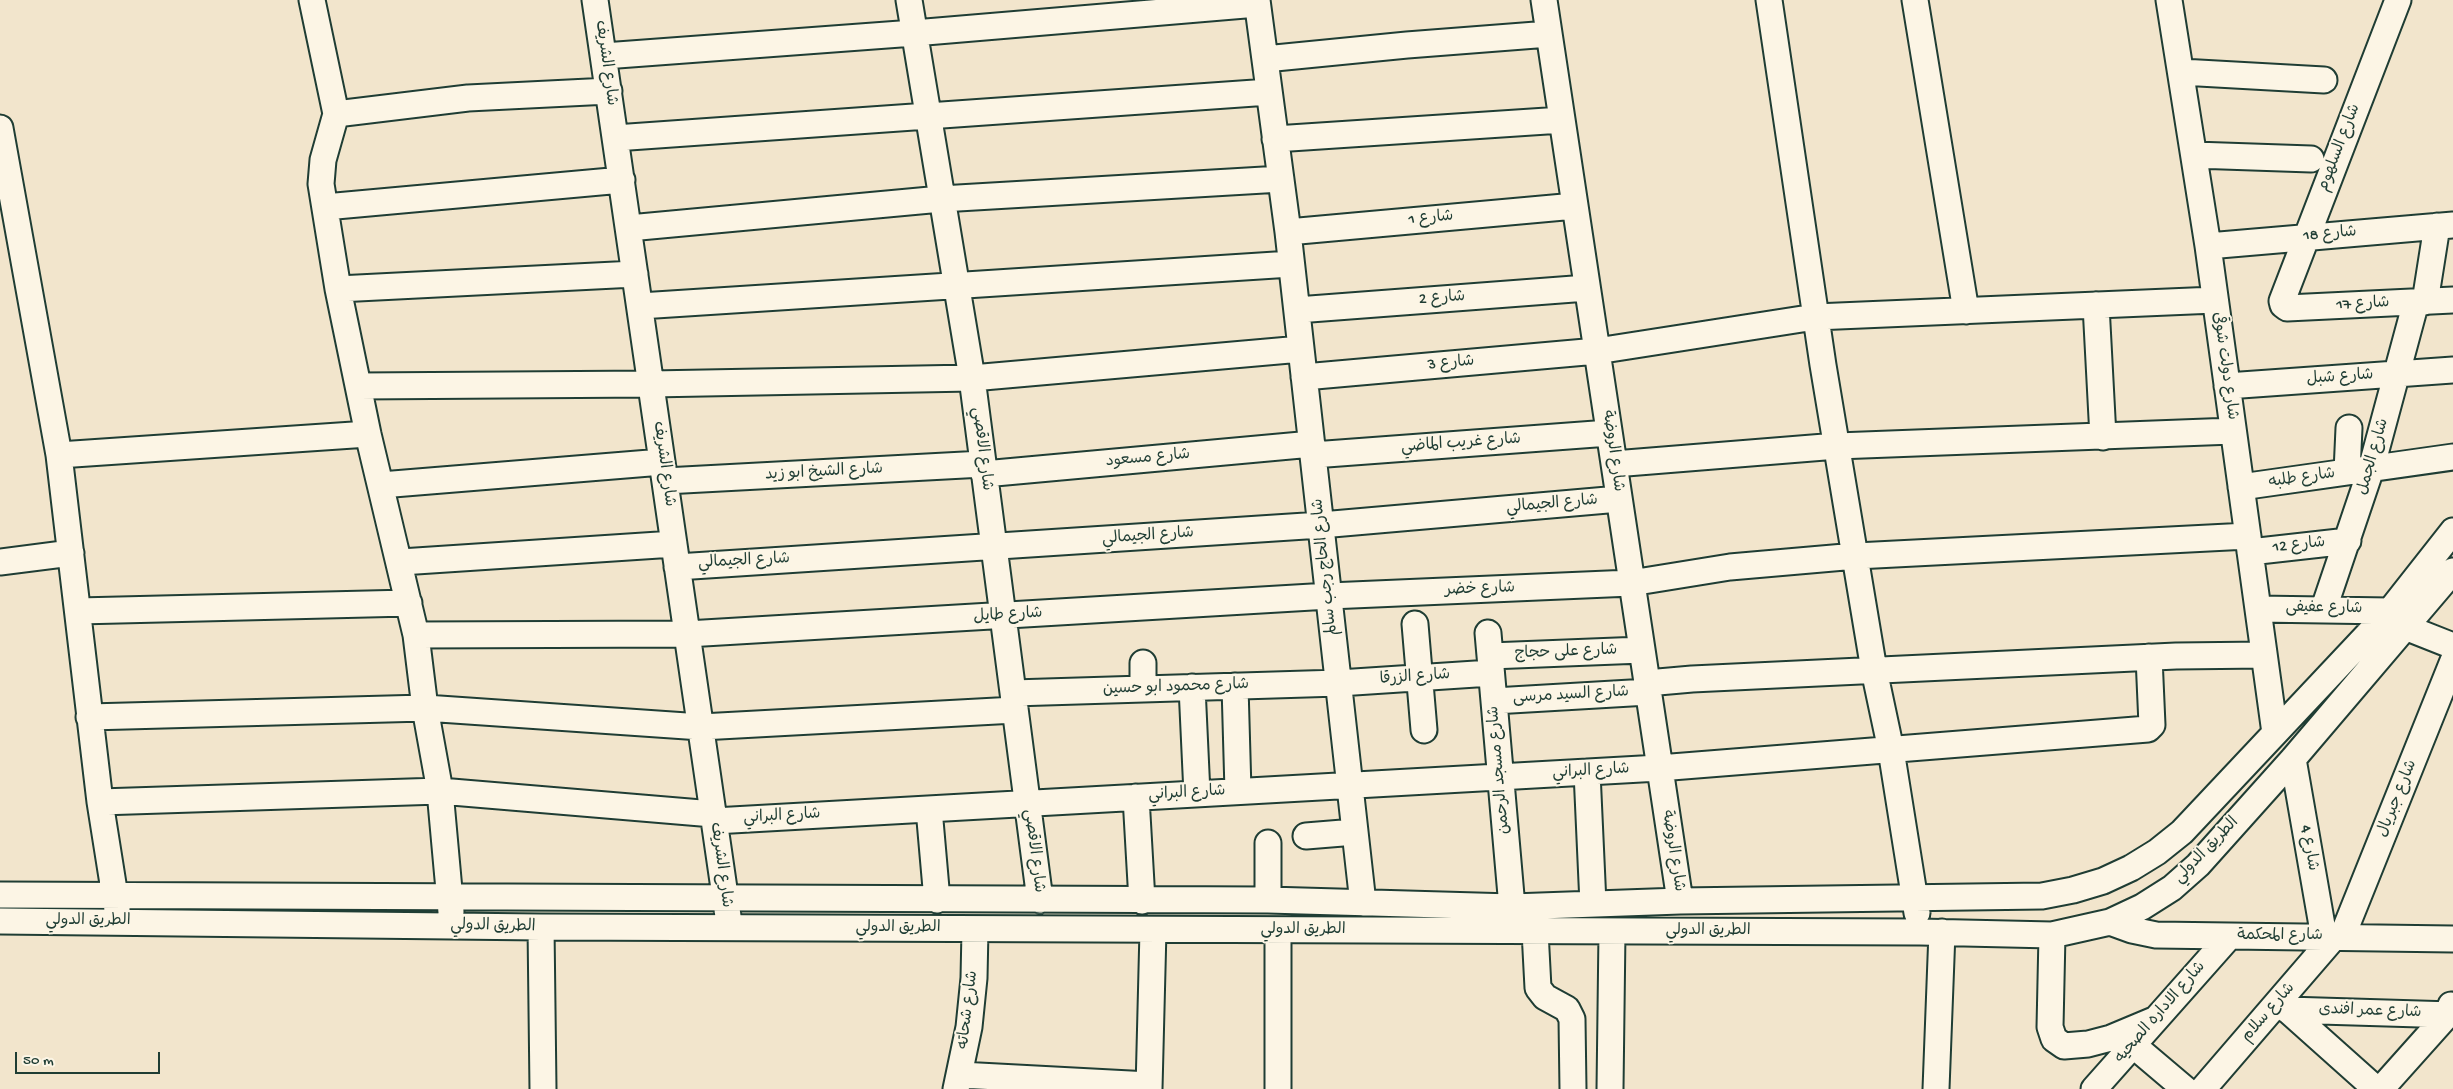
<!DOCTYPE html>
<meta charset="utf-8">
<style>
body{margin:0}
#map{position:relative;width:2453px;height:1089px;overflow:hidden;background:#f2e5cc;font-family:"Gochi Hand",sans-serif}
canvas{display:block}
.scale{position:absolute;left:15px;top:1052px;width:145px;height:22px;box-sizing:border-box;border:2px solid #1f3d34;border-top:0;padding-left:6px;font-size:15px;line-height:18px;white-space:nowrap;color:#1f3d34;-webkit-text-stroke:4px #fcf5e5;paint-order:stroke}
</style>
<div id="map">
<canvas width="2453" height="1089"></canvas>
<div class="scale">50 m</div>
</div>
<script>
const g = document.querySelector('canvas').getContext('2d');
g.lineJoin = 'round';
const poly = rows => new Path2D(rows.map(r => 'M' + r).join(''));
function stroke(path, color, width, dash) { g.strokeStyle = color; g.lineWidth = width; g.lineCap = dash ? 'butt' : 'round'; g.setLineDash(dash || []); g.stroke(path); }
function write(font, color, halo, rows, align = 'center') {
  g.font = font + ' "Gochi Hand","Playpen Sans Arabic",sans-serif'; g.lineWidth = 4; g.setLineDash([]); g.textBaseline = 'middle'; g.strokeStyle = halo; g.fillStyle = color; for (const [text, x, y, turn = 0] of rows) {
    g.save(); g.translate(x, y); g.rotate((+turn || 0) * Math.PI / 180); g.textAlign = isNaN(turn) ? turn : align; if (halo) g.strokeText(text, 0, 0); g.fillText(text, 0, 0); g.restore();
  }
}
const minor = poly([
 [312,0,336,114,323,160,321,184,338,289,368,434,416,635,425,708,440,791,451,912],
 [595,0,728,916],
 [909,0,972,378,1040,900],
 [1257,0,1288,232,1363,903],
 [1544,0,1680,901],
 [1769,0,1823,365,1874,670,1891,750,1917,913],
 [1915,0,1966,311],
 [2169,0,2208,246,2275,733],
 [2398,0,2282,301,2283,305,2287,308,2453,300],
 [604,56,914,33,1257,4],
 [1265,59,1407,45,1549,34],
 [2181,72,2324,80],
 [336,114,468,98,609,91],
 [0,128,59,455,100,802,117,909],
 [615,138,1269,92],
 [1275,139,1562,120],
 [2194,155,2311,159],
 [325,207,622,180],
 [629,228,941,199,1281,179],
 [1288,232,1575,206],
 [2208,246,2453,225],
 [338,289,635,274],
 [2425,302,2437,226],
 [2096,305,2103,437],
 [640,306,1291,264],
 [1297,310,1587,288],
 [1304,377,1597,351,1815,317,2215,300],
 [359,386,651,384,972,378,1301,349],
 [2227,386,2453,370],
 [59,455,368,434],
 [1313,455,1609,433],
 [1614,464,1837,446,2233,431],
 [2347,472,2349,428],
 [984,474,1312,444],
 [665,481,983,464],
 [381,485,662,462],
 [2241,487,2453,457],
 [2250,552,2348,541],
 [0,562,71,553],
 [401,562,674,544],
 [677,567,1321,525,1619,499],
 [2324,608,2371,469,2416,302],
 [2258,609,2390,611],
 [78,611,409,603],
 [1415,624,1424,730],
 [2405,627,2453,646],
 [1488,633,1512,907],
 [416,635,687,634,1329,596,1631,583,1730,567,1856,556,2248,536],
 [1490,656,1642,650],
 [1647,683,1692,679,2176,656,2264,655],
 [1235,686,1238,791],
 [1192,687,1197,794],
 [1143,688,1143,663],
 [1013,693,1339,683,1491,673],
 [1494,701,1648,692],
 [89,717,425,708,701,727,1015,710],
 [2293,759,2324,937],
 [1587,772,1593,904],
 [1136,797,1142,901],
 [100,802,440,791,713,814],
 [929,809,937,900],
 [714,821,1659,768,2148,729,2152,725,2149,657],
 [1306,836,1355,832],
 [1268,843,1268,900],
 [0,895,1268,900,1512,907,1680,901,2042,896,2073,890,2103,881,2131,868,2157,852,2182,832,2390,611,2453,531],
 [0,921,541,927,1920,932,2052,935,2110,922,2142,907,2172,888,2198,865,2293,759,2453,571],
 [2110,922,2132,930,2156,935,2453,939],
 [541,927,543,1089],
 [1535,931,1538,988,1545,997,1567,1009,1572,1019,1573,1089],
 [2052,935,2050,1027,2054,1039,2064,1046,2088,1044,2111,1038,2154,1020],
 [2342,937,2453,661],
 [2283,1006,2376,1089],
 [2287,1010,2453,1015],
 [2133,1045,2185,1089],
 [960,1075,1149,1085],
 [956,1089,969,1027,974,978,975,930],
 [1149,1089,1153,930],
 [1278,1089,1278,931],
 [1610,1089,1612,932],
 [1936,1089,1942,932],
 [2094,1089,2228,938],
 [2203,1089,2334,937],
 [2381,1089,2448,1014,2451,1005]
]);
stroke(minor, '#1f3d34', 29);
stroke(minor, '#fcf5e5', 25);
write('16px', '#1f3d34', '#fcf5e5', [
 ["شارع الشريف",605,63,82],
 ["شارع السلهوم",2340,148,-69],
 ["شارع 1",1431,219,-5],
 ["شارع 18",2330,235,-5],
 ["شارع 2",1442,299,-4],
 ["شارع 17",2363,305,-3],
 ["شارع 3",1451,364,-5],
 ["شارع دولت شوقى",2224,366,82],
 ["شارع شبل",2340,378,-4],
 ["شارع غريب الماضي",1461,444,-4],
 ["شارع الاقصي",981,449,83],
 ["شارع الروضة",1612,451,82],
 ["شارع الجمل",2374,457,-74],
 ["شارع مسعود",1148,459,-5],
 ["شارع الشريف",663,464,82],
 ["شارع الشيخ ابو زيد",824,473,-3],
 ["شارع طلبه",2302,479,-8],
 ["شارع الجيمالي",1552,505,-5],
 ["شارع الجيمالي",1148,537,-4],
 ["شارع 12",2299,546,-6],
 ["شارع الجيمالي",744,562,-3],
 ["شارع الحاج رجب سالم",1326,567,-96],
 ["شارع خضر",1480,590,-2],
 ["شارع عفيفى",2324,609,1],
 ["شارع طايل",1008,616,-3],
 ["شارع على حجاج",1566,653,-2],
 ["شارع الزرقا",1415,678,-4],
 ["شارع محمود ابو حسين",1176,688,-2],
 ["شارع السيد مرسى",1571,696,-3],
 ["شارع مسجد الرحمن",1500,770,-95],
 ["شارع البراني",1591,772,-3],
 ["شارع البراني",1187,794,-3],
 ["شارع جبريال",2398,799,-68],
 ["شارع البراني",782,817,-3],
 ["شارع 4",2308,848,80],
 ["شارع الاقصي",1033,851,83],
 ["شارع الروضة",1672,851,81],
 ["الطريق الدولي",2207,851,-46],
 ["شارع الشريف",720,865,82],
 ["الطريق الدولي",88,922],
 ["الطريق الدولي",493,927,1],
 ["الطريق الدولي",898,929],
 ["الطريق الدولي",1303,931],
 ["الطريق الدولي",1708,932],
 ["شارع المحكمة",2280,937],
 ["شارع شحاته",969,1010,-83],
 ["شارع عمر افندى",2370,1012,2],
 ["شارع الاداره الصحيه",2161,1013,-49],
 ["شارع سلام",2269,1013,-49]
]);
</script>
